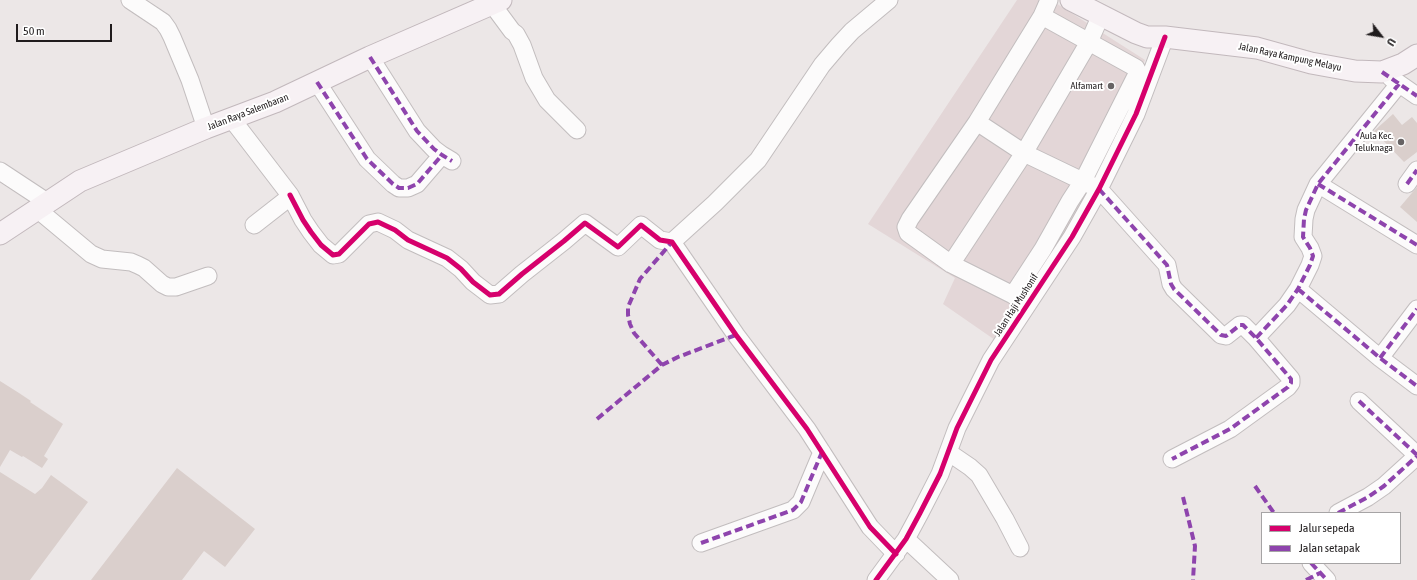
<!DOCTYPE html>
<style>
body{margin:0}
#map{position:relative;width:1417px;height:580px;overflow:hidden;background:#ece7e7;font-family:"Asap Condensed",sans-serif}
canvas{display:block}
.legend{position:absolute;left:1261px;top:512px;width:140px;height:52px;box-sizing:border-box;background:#fff;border:1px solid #a6a4a5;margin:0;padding:5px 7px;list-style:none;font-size:12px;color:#201c1d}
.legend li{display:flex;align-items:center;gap:8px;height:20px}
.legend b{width:20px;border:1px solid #a6a4a5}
.north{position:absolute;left:1361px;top:16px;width:40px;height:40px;-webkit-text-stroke:3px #fff;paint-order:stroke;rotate:121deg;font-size:11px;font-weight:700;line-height:16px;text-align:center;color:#201c1d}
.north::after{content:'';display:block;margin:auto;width:14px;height:18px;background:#201c1d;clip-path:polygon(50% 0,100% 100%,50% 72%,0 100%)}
.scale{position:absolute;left:16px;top:24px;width:96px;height:18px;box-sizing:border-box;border:2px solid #201c1d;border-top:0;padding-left:5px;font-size:12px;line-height:14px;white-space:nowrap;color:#201c1d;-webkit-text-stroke:3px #fff;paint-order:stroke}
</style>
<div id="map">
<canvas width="1417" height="580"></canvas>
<ul class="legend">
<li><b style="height:5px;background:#d6006c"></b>Jalur sepeda</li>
<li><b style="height:5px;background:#8e44ad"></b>Jalan setapak</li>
</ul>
<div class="north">U</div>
<div class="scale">50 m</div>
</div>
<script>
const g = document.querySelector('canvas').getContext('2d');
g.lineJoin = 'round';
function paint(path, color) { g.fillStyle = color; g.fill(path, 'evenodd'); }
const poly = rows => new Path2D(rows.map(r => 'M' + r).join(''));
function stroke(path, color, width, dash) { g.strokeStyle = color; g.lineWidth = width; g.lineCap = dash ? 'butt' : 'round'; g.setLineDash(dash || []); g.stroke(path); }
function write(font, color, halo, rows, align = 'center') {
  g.font = font + ' "Asap Condensed",sans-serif'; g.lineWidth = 4; g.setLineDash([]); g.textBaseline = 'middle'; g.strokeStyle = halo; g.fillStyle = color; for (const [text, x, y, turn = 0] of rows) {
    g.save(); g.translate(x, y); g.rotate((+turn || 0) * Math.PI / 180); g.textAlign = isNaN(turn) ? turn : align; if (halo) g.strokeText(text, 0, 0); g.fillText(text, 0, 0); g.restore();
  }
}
paint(poly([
 [1017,0,1051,0,1145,60,1088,194,1035,280,995,340,943,304,955,278,868,224]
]), '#e3d6d7');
paint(poly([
 [1393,114,1402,125,1412,117,1417,123,1417,152,1404,162,1374,131],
 [1417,187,1417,222,1400,207],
 [0,381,19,393,31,401,30,402,63,424,44,456,48,459,42,468,23,456,22,457,10,450,0,467],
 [177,468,255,529,225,567,204,551,182,580,91,580],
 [0,472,35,494,42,488,51,475,88,502,30,580,0,580]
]), '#dacfcc');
const minor = poly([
 [130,0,163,22,168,29,172,37,190,80,206,128],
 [492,4,512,31,516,34,522,45,534,78,547,100,577,130],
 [370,57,417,131,434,149,442,155,452,161],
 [1391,78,1417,96],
 [317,82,367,159,393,184,399,188,408,188,417,184,442,155],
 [231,118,290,195,286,200,254,225],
 [977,122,1024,153,1099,189,1167,265,1171,284,1174,289,1221,335,1226,336,1240,325,1243,325,1256,338,1291,379,1291,383,1288,387,1230,429,1172,459],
 [0,171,47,202],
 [1318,184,1417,245],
 [1407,184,1417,170],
 [290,195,303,220,311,232,321,245,333,255,339,254,369,224,378,222,395,230,408,240,447,258,461,269,473,282,490,295,499,294,522,274,564,241,585,223,618,247,641,225,660,240,672,242,736,335,807,429,870,527,896,554],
 [37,209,91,254,102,259,131,262,138,265,144,268,162,284,168,287,176,287,208,276],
 [672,242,715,203,758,160,822,65,839,45,852,31,889,0],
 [951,264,1024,153,1089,42,1101,15],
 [1298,289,1380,358,1417,386],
 [1013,295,1043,249,1070,201,1083,181,1138,72,1136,68,1042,16],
 [1027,304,1013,295,951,264,908,233,906,227,910,219,977,122,1042,16,1049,0],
 [1256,338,1287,305,1298,289,1310,265,1313,256,1310,248,1303,237,1304,219,1306,210,1318,184,1399,84],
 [1380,358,1417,309],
 [1359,401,1417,455],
 [948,452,970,467,979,475,1005,519,1020,548],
 [1338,513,1368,497,1384,486,1417,456],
 [906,539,950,580],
 [701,543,793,510,801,502,822,452],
 [1311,563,1327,580],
 [876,580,906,539,920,513,940,474,957,428,991,360,1072,237,1099,189,1136,114,1165,37]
]);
const major = poly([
 [1071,0,1136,33,1147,37,1165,37,1257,48,1311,63,1355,71,1382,72,1403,64,1417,55],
 [0,234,80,181,206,128,275,102,370,57,501,0]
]);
stroke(minor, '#c2bdbe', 19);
stroke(major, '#c2b8bc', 23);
stroke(minor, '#fcfbfb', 17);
stroke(major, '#f7f1f4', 21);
stroke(poly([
 [370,57,417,131,434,149,442,155,452,161],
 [1382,72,1417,96],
 [317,82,367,159,393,184,399,188,408,188,417,184,442,155],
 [1318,184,1417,245],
 [1407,184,1417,170],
 [1099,189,1167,265,1171,284,1174,289,1221,335,1226,336,1240,325,1243,325,1256,338,1291,379,1291,383,1288,387,1230,429,1172,459],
 [1298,289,1380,358,1417,386],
 [1256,338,1287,305,1298,289,1310,265,1313,256,1310,248,1303,237,1304,219,1306,210,1318,184,1399,84],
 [1380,358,1417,309],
 [662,365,634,333,630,324,628,315,628,307,640,279,672,242],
 [1359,401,1417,455],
 [597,419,662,365,678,357,736,335],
 [1255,486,1274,513],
 [1183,497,1195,546,1193,580],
 [1338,513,1368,497,1384,486,1417,456],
 [701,543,793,510,801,502,822,452],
 [1311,563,1327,580],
 [1306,580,1320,573]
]), '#8e44ad', 4, [8, 4]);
stroke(poly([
 [290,195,303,220,311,232,321,245,333,255,339,254,369,224,378,222,395,230,408,240,447,258,461,269,473,282,490,295,499,294,522,274,564,241,585,223,618,247,641,225,660,240,672,242,736,335,807,429,870,527,896,554],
 [876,580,906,539,920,513,940,474,957,428,991,360,1072,237,1099,189,1136,114,1165,37]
]), '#d6006c', 5);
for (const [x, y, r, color] of [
 [1111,86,4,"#676364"],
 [1401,142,4,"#676364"]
]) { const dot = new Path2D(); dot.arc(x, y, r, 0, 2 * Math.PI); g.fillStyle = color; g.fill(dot); stroke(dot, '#fff', 1.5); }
write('10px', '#201c1d', '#fff', [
 ["Jalan Raya Kampung Melayu",1290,57,12],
 ["Jalan Raya Salembaran",248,112,-21],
 ["Jalan Haji Mushonif",1016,305,-57]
]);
write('10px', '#201c1d', '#fff', [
 ["Alfamart",1103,86],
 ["Aula Kec.",1393,136],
 ["Teluknaga",1393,148]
], 'right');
</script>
